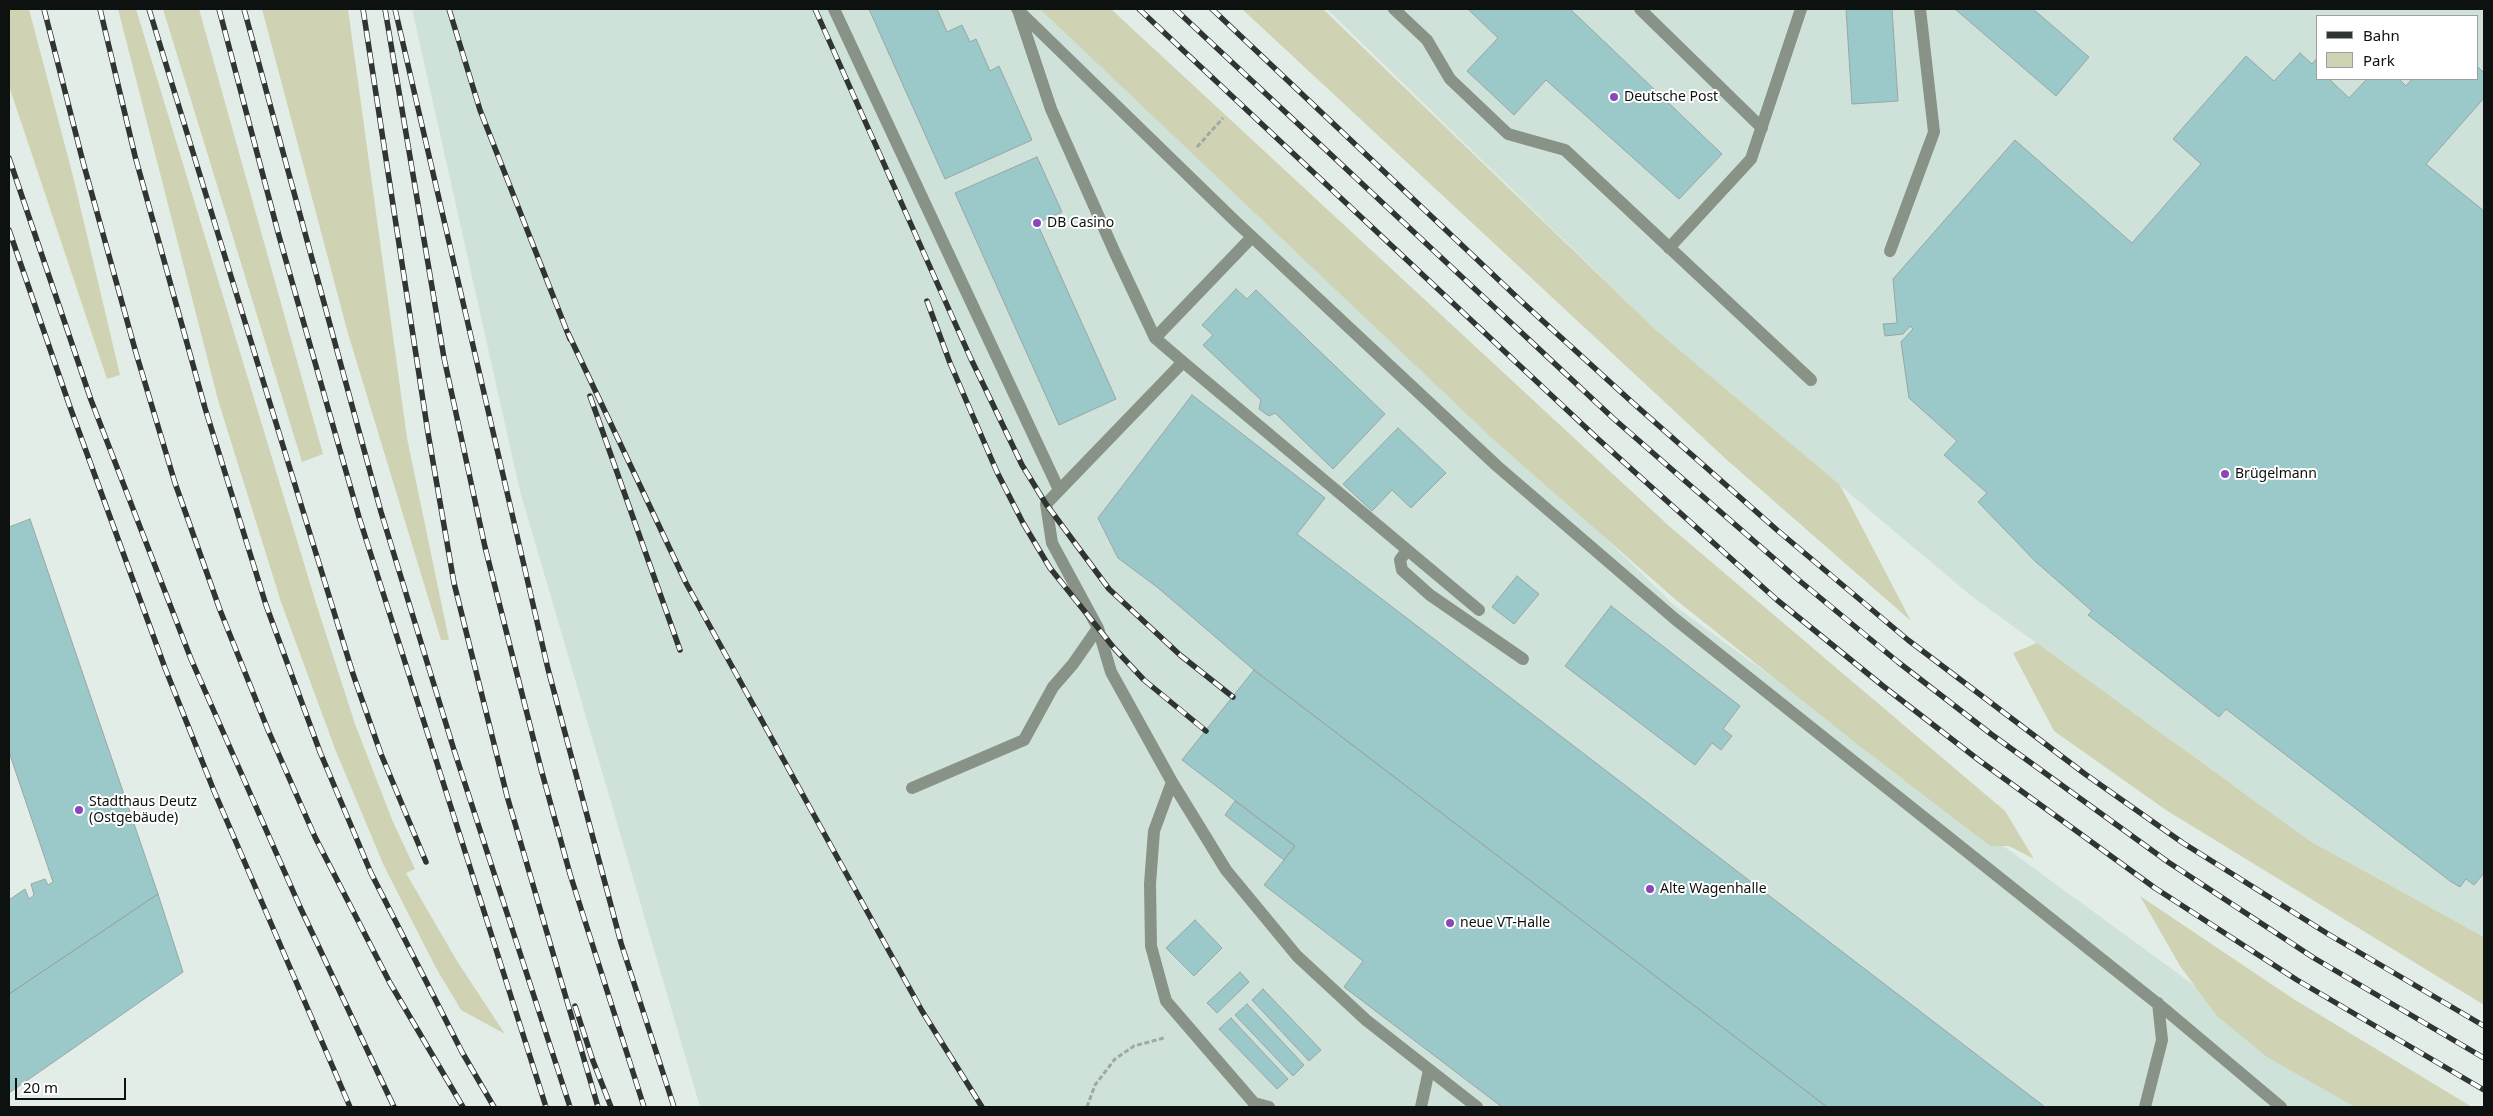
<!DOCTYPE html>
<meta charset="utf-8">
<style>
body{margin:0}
#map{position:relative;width:2493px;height:1116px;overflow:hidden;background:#e2ede8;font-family:"Noto Sans",sans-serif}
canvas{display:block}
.frame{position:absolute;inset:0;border:10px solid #0d110f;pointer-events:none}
.legend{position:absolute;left:2316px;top:15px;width:162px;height:65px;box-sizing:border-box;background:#fff;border:1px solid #9ea09f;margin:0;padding:6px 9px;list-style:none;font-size:15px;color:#0d110f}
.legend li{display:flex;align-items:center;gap:10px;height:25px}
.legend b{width:25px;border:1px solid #9ea09f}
.scale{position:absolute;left:15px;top:1078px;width:111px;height:22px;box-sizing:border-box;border:2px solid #0d110f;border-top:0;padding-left:6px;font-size:15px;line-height:18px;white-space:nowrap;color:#0d110f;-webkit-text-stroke:4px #fff;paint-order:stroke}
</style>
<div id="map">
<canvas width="2493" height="1116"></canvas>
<div class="frame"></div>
<ul class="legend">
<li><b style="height:6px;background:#2f3532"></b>Bahn</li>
<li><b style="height:14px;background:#d0d3b3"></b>Park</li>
</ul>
<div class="scale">20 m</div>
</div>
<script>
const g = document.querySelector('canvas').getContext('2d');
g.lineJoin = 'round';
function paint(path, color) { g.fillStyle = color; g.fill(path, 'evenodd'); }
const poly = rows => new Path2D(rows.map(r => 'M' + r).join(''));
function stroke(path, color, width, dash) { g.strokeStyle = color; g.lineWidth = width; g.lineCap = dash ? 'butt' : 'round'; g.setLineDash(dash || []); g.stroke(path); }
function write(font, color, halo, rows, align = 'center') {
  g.font = font + ' "Noto Sans",sans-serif'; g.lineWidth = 4; g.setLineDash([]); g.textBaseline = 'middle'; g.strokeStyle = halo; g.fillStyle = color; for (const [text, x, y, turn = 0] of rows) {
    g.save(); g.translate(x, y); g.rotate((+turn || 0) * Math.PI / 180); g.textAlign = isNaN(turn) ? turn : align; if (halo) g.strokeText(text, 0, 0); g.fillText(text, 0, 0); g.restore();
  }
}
paint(poly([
 [412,9,1063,9,1675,606,2243,1021,2400,1107,700,1107,520,491],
 [1327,9,2484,9,2484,937,2310,841,1970,595,1657,331],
 [2317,16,2477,16,2477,79,2317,79]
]), '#cfe2d9');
paint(poly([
 [9,9,29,9,73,176,120,375,107,379,9,86],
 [118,9,136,9,316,603,355,724,393,822,415,869,406,873,457,961,505,1034,461,1010,436,968,384,866,335,749,281,602,218,400],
 [163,9,199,9,323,454,302,462],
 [262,9,348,9,407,438,449,640,441,640,347,330],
 [1040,9,1111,9,1669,526,2005,811,2034,859,2009,846,1990,846,1857,744,1676,600,1494,440],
 [1242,9,1323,9,1657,331,1840,485,1911,621,1727,460],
 [2037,643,2310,841,2484,937,2484,1005,2166,810,2054,731,2013,653],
 [2140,896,2292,998,2472,1107,2355,1107,2267,1057,2217,1016,2180,966]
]), '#d0d3b3');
const building = poly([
 [869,9,937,9,947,32,962,25,970,42,976,39,990,71,999,66,1032,140,945,179,869,9],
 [1468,9,1570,9,1722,154,1679,199,1546,80,1514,115,1467,71,1498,38,1468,9],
 [1846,9,1892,9,1898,101,1852,104,1846,9],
 [1955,9,2033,9,2089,57,2056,96,1955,9],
 [2300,53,2312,64,2317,58,2317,79,2329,79,2349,98,2367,79,2399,79,2406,86,2412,79,2477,79,2477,66,2484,73,2484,98,2426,164,2484,211,2484,873,2474,885,2466,879,2460,887,2450,881,2226,709,2219,717,2088,615,2092,611,2036,562,1978,502,1987,493,1944,455,1957,441,1909,398,1901,342,1913,329,1910,326,1903,334,1885,336,1883,324,1897,323,1893,279,2015,140,2132,243,2201,164,2173,139,2246,56,2274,81,2300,53],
 [1037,157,1062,212,1037,223,1116,399,1059,425,955,193,1037,157],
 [1236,289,1247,299,1256,290,1385,414,1333,469,1275,413,1269,416,1259,409,1261,400,1203,345,1213,335,1202,325,1236,289],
 [1192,395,1325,498,1297,534,2045,1107,1827,1107,1254,670,1157,587,1118,558,1098,518,1192,395],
 [1398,428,1446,473,1411,508,1392,490,1372,511,1343,484,1398,428],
 [30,519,158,894,9,994,9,900,25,889,29,899,34,895,31,884,45,879,48,885,53,882,9,752,9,527,30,519],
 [1517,576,1539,594,1514,624,1492,607,1517,576],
 [1611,606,1740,706,1723,729,1732,736,1721,750,1712,743,1695,765,1565,666,1611,606],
 [1254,670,1827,1107,1502,1107,1344,987,1363,961,1264,885,1295,846,1182,760,1254,670],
 [1235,801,1295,846,1284,860,1225,815,1235,801],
 [158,894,183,972,9,1093,9,994,158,894],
 [1195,920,1222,948,1194,976,1166,948,1195,920],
 [1240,972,1249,982,1217,1013,1207,1003,1240,972],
 [1263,989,1321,1050,1309,1061,1252,1000,1263,989],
 [1247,1004,1304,1065,1293,1076,1235,1015,1247,1004],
 [1231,1018,1288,1079,1277,1089,1219,1029,1231,1018]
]);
paint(building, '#9bc8c8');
stroke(building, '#9aa6a6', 1);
stroke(poly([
 [1197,147,1223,118],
 [1087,1107,1095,1085,1115,1059,1134,1046,1164,1038]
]), '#a0a8a4', 3, [5, 2.5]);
stroke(poly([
 [834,9,1059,490],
 [1017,9,1234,220,1497,466,1675,619,2168,1012,2281,1107],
 [1394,9,1427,40,1450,79,1508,134,1565,150,1811,380],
 [1640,9,1762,128],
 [1669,248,1751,159,1801,9],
 [1890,251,1934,132,1920,9],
 [1155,338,1252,237],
 [1183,362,1479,610],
 [1407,550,1400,560,1402,570,1430,595,1523,659],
 [1098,628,1111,672,1172,782,1226,870,1297,956,1366,1020,1477,1107],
 [1172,782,1154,831,1150,884,1151,946,1166,1001,1254,1103,1269,1107],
 [912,788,1024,740,1053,687,1073,664,1098,628,1052,543,1046,504,1183,362,1155,338,1115,253,1051,109,1019,13],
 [1421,1107,1429,1070],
 [2145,1107,2162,1040,2158,1003]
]), '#899286', 12);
const rail = poly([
 [44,9,83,162,136,353,175,483,220,610,268,730,315,837,390,983,463,1107],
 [100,9,135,156,205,408,266,605,320,752,371,873,462,1052,494,1107],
 [149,9,353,674,381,754,426,862],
 [219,9,279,236,359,517,546,1107],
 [244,9,381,512,454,750,570,1107],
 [363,9,428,433,454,583,507,796,598,1107],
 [385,9,444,358,485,547,541,769,570,874,644,1107],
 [395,9,548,669,621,943,674,1107],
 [449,9,480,110,570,339],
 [815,9,971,359,1022,465,1046,504,1109,589,1180,655,1233,697],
 [1139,9,1598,439,1777,600,1883,686,1980,761,2155,888,2297,980,2484,1090],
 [1175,9,1614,419,1801,582,1898,662,1991,734,2168,862,2314,958,2484,1058],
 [1212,9,1522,302,1633,403,1777,530,1908,640,2085,774,2183,843,2328,934,2484,1026],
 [9,158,91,400,191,659,300,907,394,1107],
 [9,230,70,407,165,668,214,791,350,1107],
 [927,301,950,363,997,472,1023,523,1050,568,1114,648,1144,680,1206,731],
 [568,333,686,583,922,1011,982,1107],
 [590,396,680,650],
 [575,1006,593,1061,611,1107]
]);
stroke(rail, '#2f3532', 5.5);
stroke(rail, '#fff', 4, [11]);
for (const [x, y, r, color] of [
 [1614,97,5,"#8947bb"],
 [1037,223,5,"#8947bb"],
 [2225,474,5,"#8947bb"],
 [79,810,5,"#8947bb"],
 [1650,889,5,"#8947bb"],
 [1450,923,5,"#8947bb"]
]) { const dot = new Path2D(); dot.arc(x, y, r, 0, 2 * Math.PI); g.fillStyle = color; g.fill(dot); stroke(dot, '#fff', 2); }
write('14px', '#0d110f', '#fff', [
 ["Deutsche Post",1624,97],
 ["DB Casino",1047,223],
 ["Brügelmann",2235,474],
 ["Stadthaus Deutz",89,802],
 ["(Ostgebäude)",89,818],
 ["Alte Wagenhalle",1660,889],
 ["neue VT-Halle",1460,923]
], 'left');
</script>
